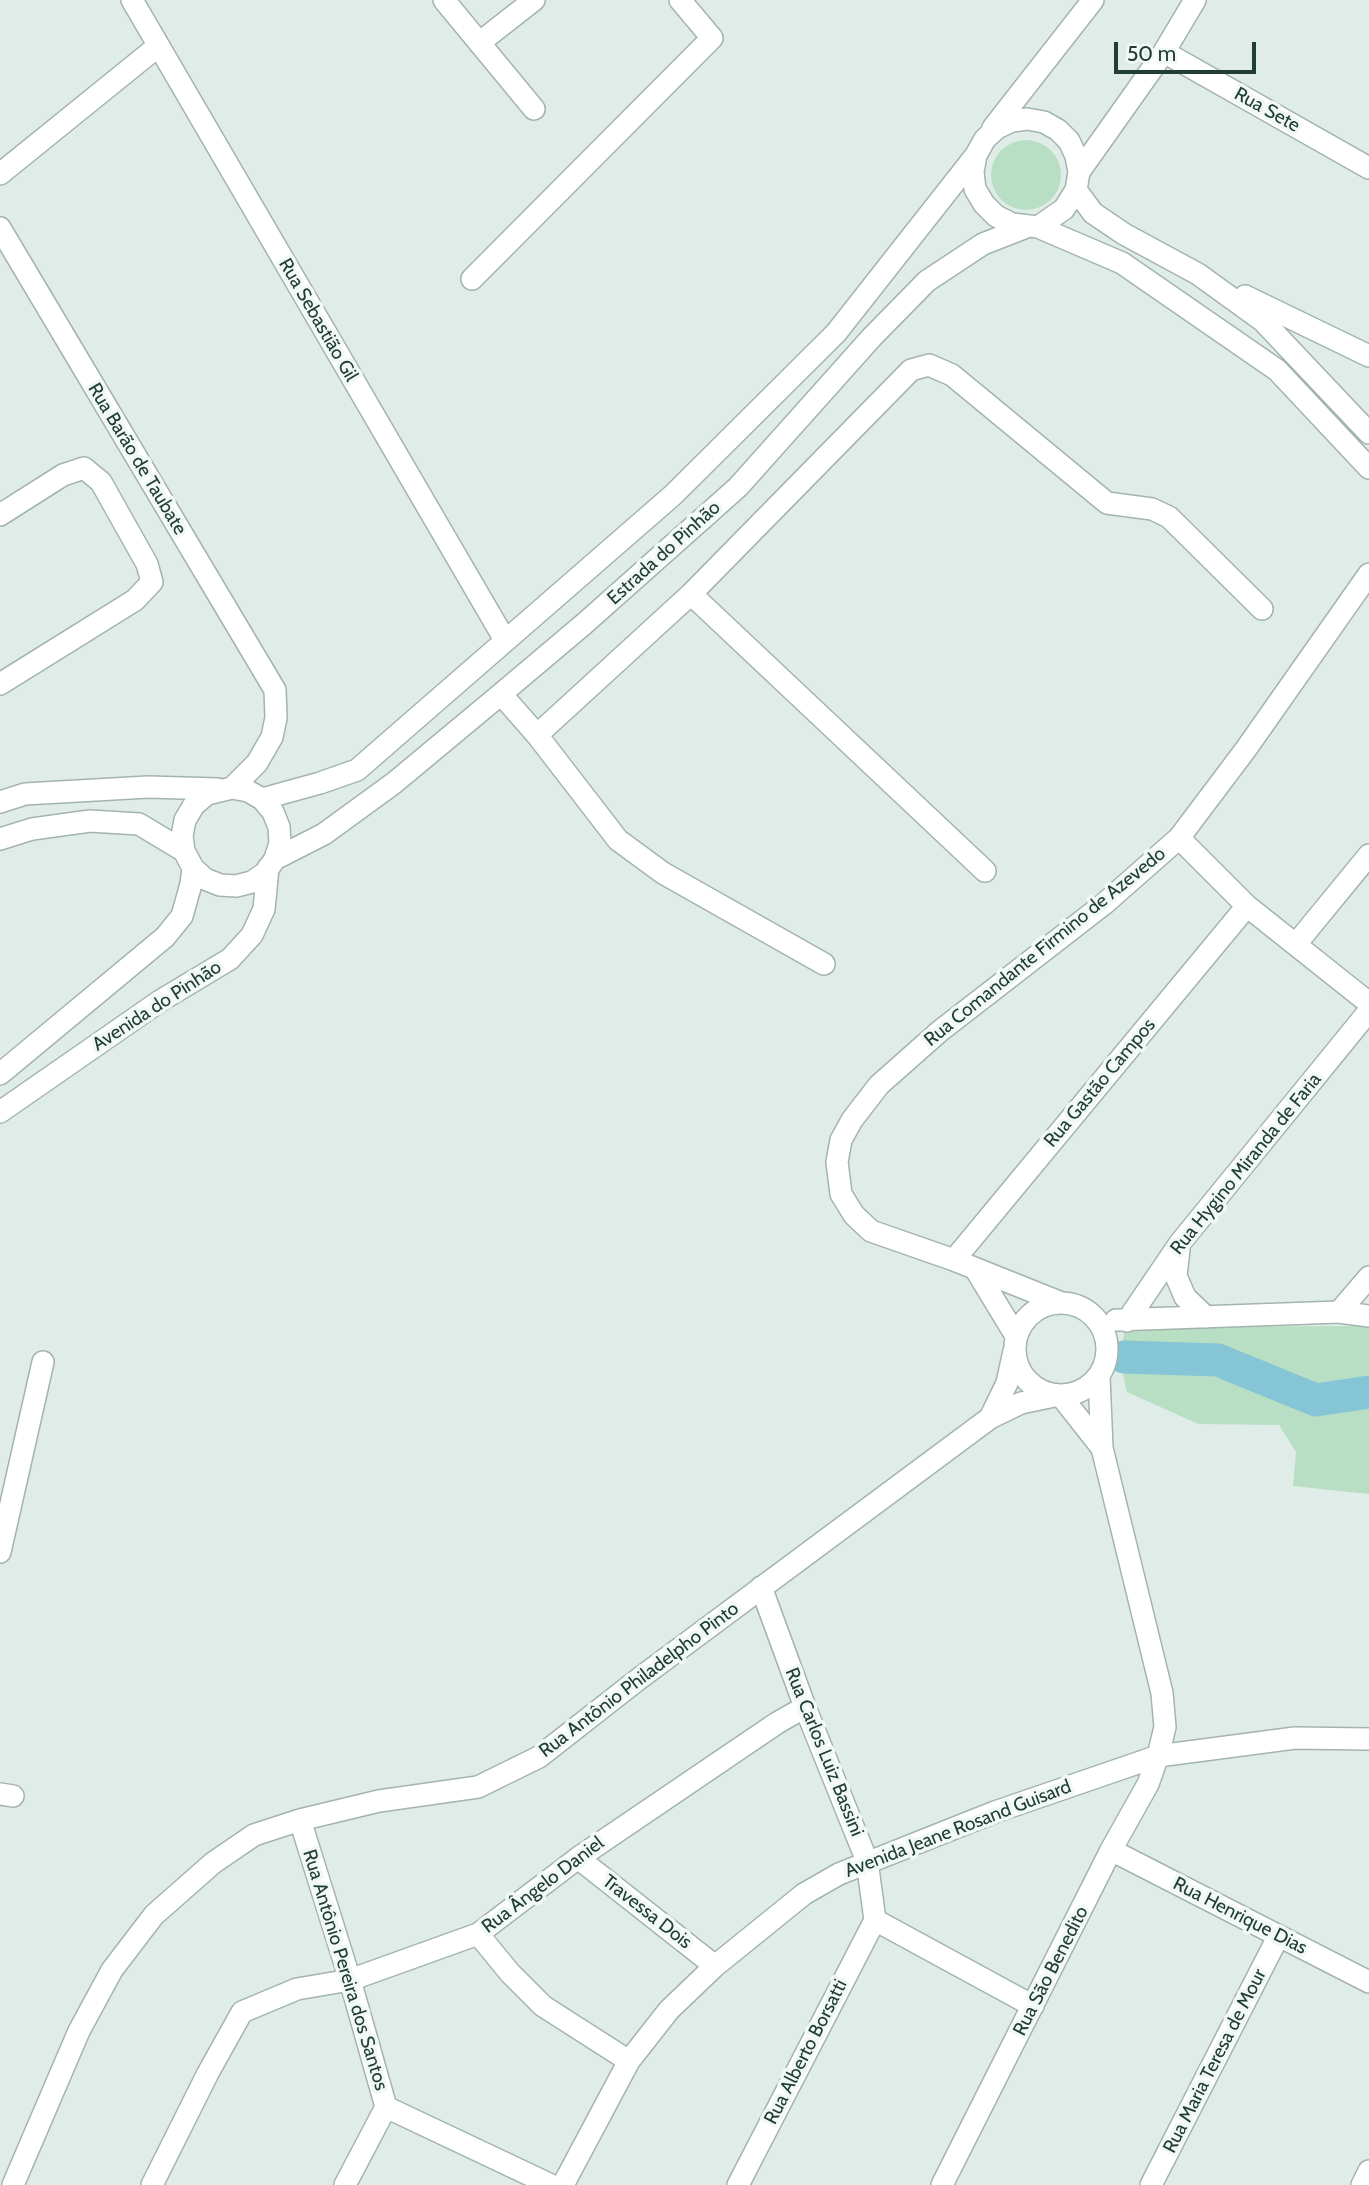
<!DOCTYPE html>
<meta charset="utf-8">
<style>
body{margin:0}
#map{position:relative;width:1369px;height:2185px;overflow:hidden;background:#e0ece7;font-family:Cabin,sans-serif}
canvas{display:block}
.scale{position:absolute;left:1114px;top:42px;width:142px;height:32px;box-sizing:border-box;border:4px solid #203e37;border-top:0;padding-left:9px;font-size:21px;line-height:24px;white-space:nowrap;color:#203e37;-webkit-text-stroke:5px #f1f8f5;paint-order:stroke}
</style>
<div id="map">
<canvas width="1369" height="2185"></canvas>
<div class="scale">50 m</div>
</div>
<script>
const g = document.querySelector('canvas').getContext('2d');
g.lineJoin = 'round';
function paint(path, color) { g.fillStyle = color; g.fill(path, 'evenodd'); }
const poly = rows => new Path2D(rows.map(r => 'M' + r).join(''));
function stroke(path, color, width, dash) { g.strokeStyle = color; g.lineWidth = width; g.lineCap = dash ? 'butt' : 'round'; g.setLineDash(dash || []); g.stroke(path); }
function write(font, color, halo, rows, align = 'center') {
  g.font = font + ' Cabin,sans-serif'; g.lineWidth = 7; g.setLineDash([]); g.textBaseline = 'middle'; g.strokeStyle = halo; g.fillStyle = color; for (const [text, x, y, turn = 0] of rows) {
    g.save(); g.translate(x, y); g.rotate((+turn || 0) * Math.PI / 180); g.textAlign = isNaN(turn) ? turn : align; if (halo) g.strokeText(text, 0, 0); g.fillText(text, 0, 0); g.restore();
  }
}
paint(poly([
 '991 175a35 35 0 1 1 70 0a35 35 0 1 1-70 0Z',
 [1369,1326,1369,1494,1293,1486,1296,1452,1279,1425,1198,1424,1127,1392,1120,1360,1125,1327]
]), '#b8dfc4');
stroke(poly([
 [1124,1357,1218,1360,1316,1400,1369,1392]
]), '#85c5d5', 33);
const minor = poly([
 [132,0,505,640],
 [444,0,534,109],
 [479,43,534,0],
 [1164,52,1369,168],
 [1027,119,1044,122,1058,130,1069,141,1076,156,1079,172,1076,190,1064,209,1038,227,1012,224,996,216,984,204,975,189,973,172,976,155,985,139,997,128,1012,121,1027,119],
 [993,128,1093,0],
 [1079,172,1164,52,1195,0],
 [0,174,157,47],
 [1076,190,1093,213,1124,234,1198,274,1263,321,1369,433],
 [1038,227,1122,263,1277,370,1369,468],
 [0,228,275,690,276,718,272,737,257,763,232,788],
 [472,279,712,38,680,0],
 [1245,296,1369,356],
 [0,515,63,475,84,468,101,482,147,564,152,582,135,600,0,684],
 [691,594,985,871],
 [501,694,537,735,618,840,663,873,824,964],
 [537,735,691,594,911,370,929,365,952,375,1107,503,1152,509,1169,517,1262,609],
 [262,799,320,783,357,770,673,495,836,333,976,155],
 [0,802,25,794,148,787,218,789],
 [1179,838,1247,906,1369,1003],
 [0,839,32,829,90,821,139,824,184,851],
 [275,859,280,843,279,827,273,812,262,799,248,791,232,788,207,794,194,805,185,820,182,836,184,851,193,868,205,879,220,885,236,886,252,882,265,873,275,859,324,834,394,783,501,694,584,624,738,487,872,337,927,281,983,244,1029,226],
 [1296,944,1369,855],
 [0,1074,165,937,182,916,191,884,193,868],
 [0,1112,160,1001,230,959,252,935,264,909,268,868],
 [1179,1249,1176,1276,1185,1297,1206,1317],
 [954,1260,1247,906],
 [976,1270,1016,1336],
 [1059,1302,954,1260,871,1231,854,1215,841,1194,837,1162,841,1140,852,1120,879,1085,940,1031,1104,904,1179,838,1246,749,1369,574],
 '1015 1349a46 46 0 1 1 92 0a46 46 0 1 1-92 0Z',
 [1339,1312,1369,1277],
 [1116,1320,1339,1312,1369,1316],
 [1127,1321,1180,1243,1369,1011],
 [1061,1396,1102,1448],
 [990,1418,1007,1383,1014,1351],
 [0,1552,43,1362],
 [761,1587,805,1707,867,1861,875,1920],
 [0,1794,13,1796],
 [300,1820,350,1980,386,2107,551,2185],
 [1111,1850,1369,1982],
 [578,1858,715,1966],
 [875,1920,1033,2006],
 [478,1934,510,1973,543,2006,629,2061],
 [13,2185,79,2031,112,1970,154,1915,213,1863,254,1835,300,1820,379,1801,478,1787,539,1757,640,1678,990,1418,1021,1403,1054,1396],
 [152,2185,208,2073,242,2012,297,1989,350,1980,478,1934,578,1858,777,1723,805,1707],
 [345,2185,386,2107],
 [563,2185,629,2061,669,2010,715,1966,804,1894,839,1874,995,1812,1158,1756,1295,1738,1369,1739],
 [738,2185,875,1920],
 [942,2185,1111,1850,1148,1784,1158,1756,1165,1727,1162,1693,1102,1448,1099,1376],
 [1151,2185,1278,1937],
 [1362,2185,1369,2171]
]);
stroke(minor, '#a3b4af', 24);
stroke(minor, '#fff', 21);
write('19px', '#203e37', '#f1f8f5', [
 ["Rua Sete",1267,110,29],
 ["Rua Sebastião Gil",318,320,60],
 ["Rua Barão de Taubate",137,459,59],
 ["Estrada do Pinhão",664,553,-42],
 ["Rua Comandante Firmino de Azevedo",1045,947,-39],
 ["Avenida do Pinhão",157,1006,-33],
 ["Rua Gastão Campos",1100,1083,-50],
 ["Rua Hygino Miranda de Faria",1246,1164,-51],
 ["Rua Antônio Philadelpho Pinto",639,1680,-37],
 ["Rua Carlos Luiz Bassini",824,1752,68],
 ["Avenida Jeane Rosand Guisard",958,1829,-21],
 ["Rua Ângelo Daniel",543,1885,-37],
 ["Travessa Dois",647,1912,38],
 ["Rua Henrique Dias",1240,1916,27],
 ["Rua Antônio Pereira dos Santos",345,1970,73],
 ["Rua São Benedito",1051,1971,-63],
 ["Rua Alberto Borsatti",806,2052,-63],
 ["Rua Maria Teresa de Mour",1215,2061,-63]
]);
</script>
